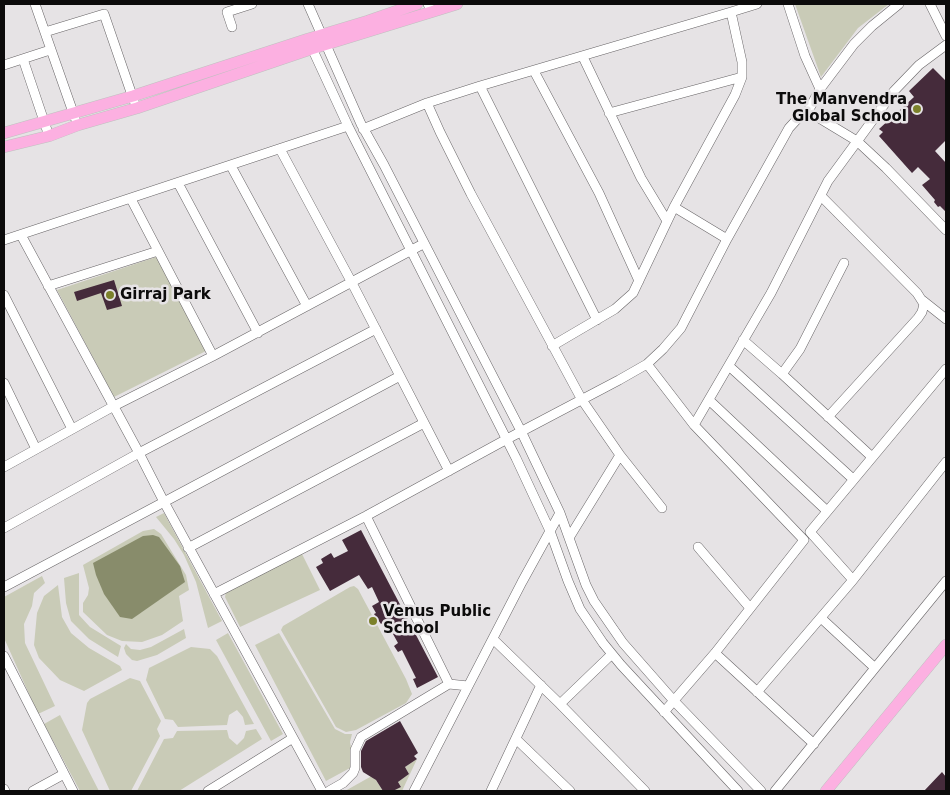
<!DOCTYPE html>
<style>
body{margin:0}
#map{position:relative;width:950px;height:795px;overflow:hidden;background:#e6e3e5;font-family:"DejaVu Sans",sans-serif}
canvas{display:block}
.frame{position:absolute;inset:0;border:5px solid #0c0b0b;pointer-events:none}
</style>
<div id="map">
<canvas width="950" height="795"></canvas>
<div class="frame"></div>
</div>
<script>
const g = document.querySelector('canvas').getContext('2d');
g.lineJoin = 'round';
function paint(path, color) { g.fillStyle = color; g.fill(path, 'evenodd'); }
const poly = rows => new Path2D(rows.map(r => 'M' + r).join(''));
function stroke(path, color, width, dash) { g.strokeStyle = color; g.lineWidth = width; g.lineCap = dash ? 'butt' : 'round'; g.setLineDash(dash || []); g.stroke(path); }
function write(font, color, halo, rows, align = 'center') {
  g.font = font + ' "DejaVu Sans",sans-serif'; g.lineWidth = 5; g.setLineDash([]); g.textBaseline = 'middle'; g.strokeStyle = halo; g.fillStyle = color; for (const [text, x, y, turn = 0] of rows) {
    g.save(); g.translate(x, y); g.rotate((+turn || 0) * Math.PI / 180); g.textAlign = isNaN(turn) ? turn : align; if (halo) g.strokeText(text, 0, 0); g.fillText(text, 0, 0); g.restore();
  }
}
paint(poly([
 [795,4,889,4,858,28,821,77],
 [156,257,206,351,114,397,57,290],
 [164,513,222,621,208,628,196,582,184,555,174,539,156,517],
 [154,529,161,534,186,575,189,590,179,596,183,621,162,635,142,642,122,641,107,635,83,612,83,603,88,595,89,588,83,565,143,531],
 [302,554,320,590,240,627,225,597,226,592],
 [79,573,79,615,90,627,121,646,118,657,89,639,71,621,66,603,64,578],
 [42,576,45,583,34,593,32,606,24,624,25,643,55,706,38,714,4,638,4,597],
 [58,585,62,617,71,633,89,648,120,666,122,670,84,691,60,680,39,658,34,645,37,613,44,596],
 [354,586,358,589,406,679,412,694,406,703,356,730,346,732,336,727,281,630,283,626,350,587],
 [184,629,186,638,157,655,137,661,132,660,126,654,124,648,126,644,131,649,140,650,151,647],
 [228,633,283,734,271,741,216,640],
 [279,633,335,729,345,734,352,734,350,742,353,759,350,768,326,781,255,645],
 [191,647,210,649,217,656,254,724,245,725,243,717,237,710,229,715,227,725,178,727,173,720,165,719,146,680,149,668],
 [130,678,140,681,161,721,157,729,160,736,131,791,110,791,82,730,87,703,90,699],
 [60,715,99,791,80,791,44,724],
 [256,729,262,739,179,791,137,791,164,739,173,738,177,731,227,730,229,738,237,745,244,738,246,731],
 [417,759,402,791,393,791,401,787,398,782,409,774,405,767],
 [372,774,383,791,345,791,370,777]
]), '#c9cbb7');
paint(poly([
 [153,535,159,537,180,566,185,582,132,619,120,617,104,594,96,575,93,563,143,536]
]), '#888c6b');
paint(poly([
 [933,68,946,81,946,140,935,151,946,163,946,212,940,206,938,207,934,202,935,200,922,185,930,179,918,167,912,173,879,136,883,132,879,129,914,97,909,91],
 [114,280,122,306,107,310,101,293,77,301,74,292],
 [361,530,438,677,417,688,413,679,416,678,402,650,398,652,394,646,398,643,388,625,385,627,383,623,381,624,374,614,376,613,372,606,379,602,372,587,368,589,359,575,330,591,316,567,323,563,321,559,331,553,334,558,348,551,342,540],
 [400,721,418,753,414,756,417,759,405,767,409,774,398,782,401,787,393,791,383,791,376,780,363,772,361,767,361,751,366,741],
 [942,772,946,777,946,791,924,791]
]), '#452b3b');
const minor = poly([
 [35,4,75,118],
 [308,4,361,124,384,165,521,431,560,513,586,585,594,601,623,643,674,701,761,791],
 [428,4,431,11],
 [788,4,805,56,820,89,807,113],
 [930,4,946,36],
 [232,27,227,12,252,4],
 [45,32,104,14,134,101],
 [310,44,348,126,516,458,550,531,568,581,580,609,603,643,621,665,738,791],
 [583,57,641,178,667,221],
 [23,59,49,136],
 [4,65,50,50],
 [534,71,599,193,639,281],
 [480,86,731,12],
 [820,89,854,44,872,26,899,4],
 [427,103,480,86,597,320],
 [609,113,742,77],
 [363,129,427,103,440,132,471,194,582,400,620,455,569,538],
 [280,149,352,283,449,471],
 [231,166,307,306],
 [178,183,258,333],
 [821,196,917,293,924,304,922,312,918,318,828,417],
 [131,199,213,356],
 [674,207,735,95,742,77,742,62,731,12,757,4],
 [21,235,139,453,164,502,400,376],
 [4,240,348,126],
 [48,286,158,251],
 [4,295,72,429],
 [922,300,946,319],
 [743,340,782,374,800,349,844,263],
 [552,346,615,309,633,293,674,207,727,239],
 [647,364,694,425,804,540,715,653,664,712],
 [729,366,853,479],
 [946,369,810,532,853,580,946,462],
 [782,374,872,457],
 [4,383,36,449],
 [709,400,827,511],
 [694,425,771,293,828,181,894,91,919,65,946,45],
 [620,455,662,508],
 [4,467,114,406,213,356,423,244],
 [366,516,449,684],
 [4,528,139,453,376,329],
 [698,547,750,608],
 [188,548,424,423],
 [4,587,164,502,322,791],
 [214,594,366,516,507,439,619,380,647,364,663,349,681,328,727,239,789,128,801,115,807,113,814,115,857,141,886,168,946,230],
 [493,639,560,704,612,654],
 [715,653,814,744],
 [4,656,73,791],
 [875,668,946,581],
 [757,692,853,580],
 [560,704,645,791],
 [516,739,570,791],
 [4,789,5,791],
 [33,791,64,774],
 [208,791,293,738],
 [329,791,343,783,353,773,355,768,355,750,361,737,449,684,468,686],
 [414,791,522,582,560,513],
 [491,791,541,685],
 [775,791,875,668,821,618]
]);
const major = poly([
 [4,133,133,96,308,39,368,21,417,4],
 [4,147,49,136,78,125,137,108,311,49,457,4],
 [826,791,946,645]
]);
stroke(minor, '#686567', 10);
stroke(major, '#c0c0c0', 12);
stroke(minor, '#fff', 9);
stroke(major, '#fcb0e1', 11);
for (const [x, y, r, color] of [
 [917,109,5,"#7c812b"],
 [110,295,5,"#7c812b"],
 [373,621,5,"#7c812b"]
]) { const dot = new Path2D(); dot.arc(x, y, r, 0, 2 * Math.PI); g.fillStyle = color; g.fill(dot); stroke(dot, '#e6e3e5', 2); }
write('bold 15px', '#0c0b0b', '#e6e3e5', [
 ["The Manvendra",907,100,"right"],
 ["Global School",907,117,"right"],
 ["Girraj Park",120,295],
 ["Venus Public",383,612],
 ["School",383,629]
], 'left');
</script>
